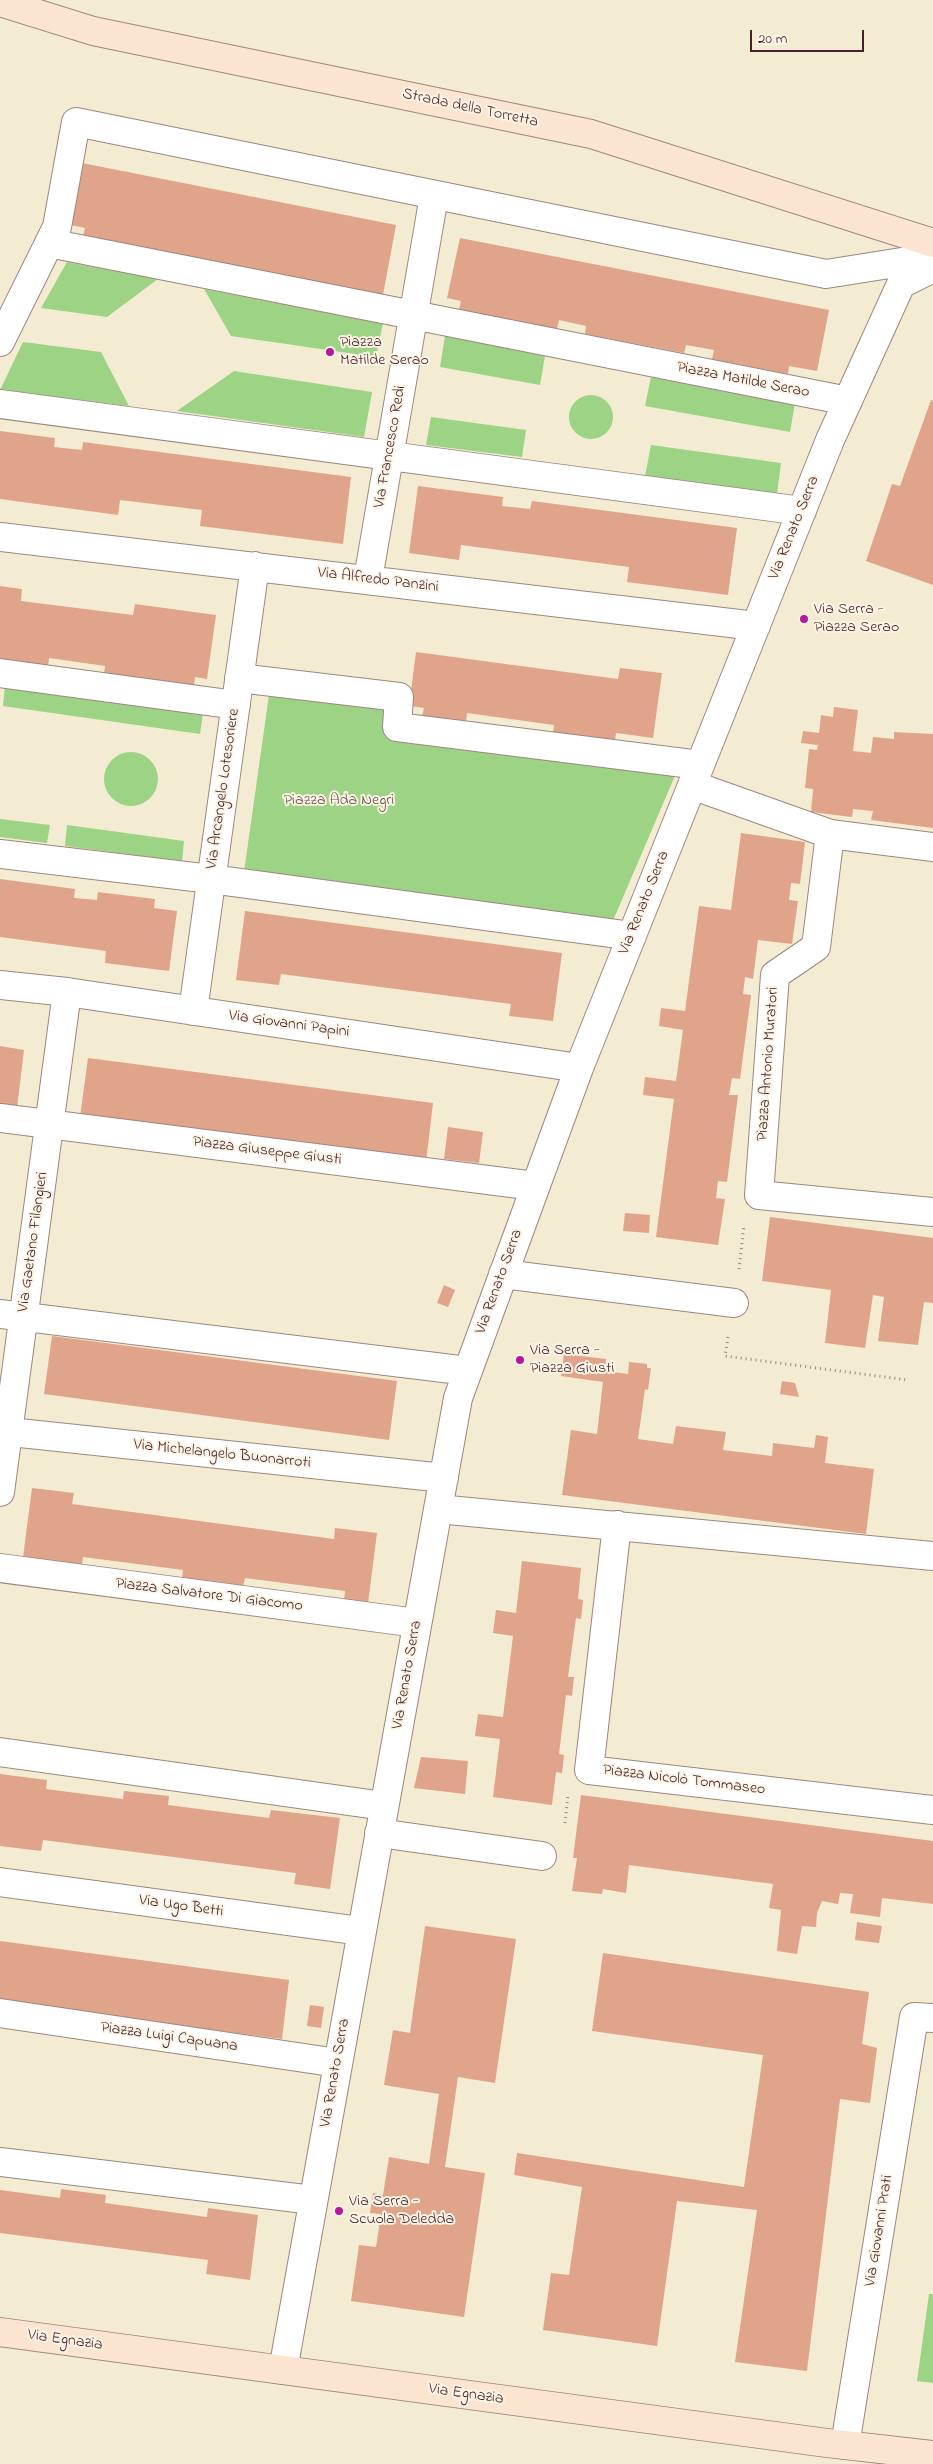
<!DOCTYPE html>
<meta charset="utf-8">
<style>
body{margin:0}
#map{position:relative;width:933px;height:2464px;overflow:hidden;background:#f3ecd3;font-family:"Indie Flower",sans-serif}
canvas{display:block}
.scale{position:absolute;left:750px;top:30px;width:114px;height:22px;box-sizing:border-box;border:2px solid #4a1f2b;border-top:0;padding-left:6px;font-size:15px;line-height:18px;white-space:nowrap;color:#4a1f2b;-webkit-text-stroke:4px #fcf5e5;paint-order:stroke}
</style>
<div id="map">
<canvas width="933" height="2464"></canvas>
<div class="scale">20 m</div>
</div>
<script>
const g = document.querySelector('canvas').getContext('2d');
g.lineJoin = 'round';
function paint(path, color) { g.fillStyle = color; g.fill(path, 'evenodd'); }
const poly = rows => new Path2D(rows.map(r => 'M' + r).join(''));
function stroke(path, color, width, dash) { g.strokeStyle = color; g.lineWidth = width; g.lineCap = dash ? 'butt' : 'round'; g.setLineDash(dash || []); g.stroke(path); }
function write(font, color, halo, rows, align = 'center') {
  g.font = font + ' "Indie Flower",sans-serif'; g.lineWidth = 4; g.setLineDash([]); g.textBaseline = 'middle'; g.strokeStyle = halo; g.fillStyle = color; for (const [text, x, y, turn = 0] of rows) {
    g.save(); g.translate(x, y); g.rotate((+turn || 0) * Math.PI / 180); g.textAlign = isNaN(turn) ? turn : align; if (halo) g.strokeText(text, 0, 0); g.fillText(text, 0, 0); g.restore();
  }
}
paint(poly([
 [67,262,158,279,107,317,41,308],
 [204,289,383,323,376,357,231,336],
 [445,336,545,356,540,385,440,367],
 [23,342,101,352,129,406,0,390],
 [234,371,372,392,364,437,177,411],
 [651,377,795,403,790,432,645,406],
 '569 417a22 22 0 1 1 44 0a22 22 0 1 1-44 0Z',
 [431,417,526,430,522,457,426,445],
 [651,445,781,463,777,494,645,476],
 [5,686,203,713,200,734,3,706],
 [269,695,391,710,388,732,677,771,612,923,244,872],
 '104 779a27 27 0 1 1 54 0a27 27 0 1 1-54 0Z',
 [0,819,50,825,47,843,0,837],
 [67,825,184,841,182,861,65,846],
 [929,2294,933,2294,933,2383,917,2381]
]), '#9cd385');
paint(poly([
 [82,163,396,225,383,295,83,236,85,228,70,225],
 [460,238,829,310,817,371,789,366,788,374,712,359,714,350,686,345,684,353,585,334,586,326,559,320,557,329,459,310,461,301,447,298],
 [931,400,933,401,933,585,866,561,892,484,900,486],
 [0,431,55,438,54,447,82,450,83,442,351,477,343,544,200,526,202,510,120,500,118,515,0,499],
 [418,486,503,497,502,506,530,509,532,501,737,528,728,595,627,582,629,567,461,545,459,560,409,553],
 [0,586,22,589,21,601,133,615,135,604,216,615,207,679,195,677,194,686,104,674,105,666,49,658,48,667,0,661],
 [416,652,618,679,620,668,662,673,653,738,616,733,615,741,553,733,554,725,467,713,466,722,422,716,424,708,409,706],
 [834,707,858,710,853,751,871,753,873,737,894,739,894,732,933,734,933,828,871,820,873,811,853,809,852,817,811,812,813,789,805,788,809,749,817,750,818,745,801,743,803,731,819,733,821,715,833,717],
 [741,833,805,842,800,884,791,883,789,900,798,901,792,944,758,940,753,979,745,977,743,994,751,995,740,1079,732,1078,729,1095,738,1095,727,1182,718,1181,716,1198,725,1199,718,1245,656,1237,674,1099,643,1095,645,1077,676,1081,683,1030,659,1026,661,1008,685,1011,699,906,731,910],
 [0,879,75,889,74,898,97,900,98,892,155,899,154,908,177,911,169,971,105,963,106,951,0,937],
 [245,911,562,953,553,1021,509,1016,511,1004,281,974,279,985,236,980],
 [0,1046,24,1050,17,1108,0,1106],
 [88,1058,433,1103,426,1162,80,1117],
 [448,1127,483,1132,479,1163,444,1159],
 [625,1213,650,1215,649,1233,623,1231],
 [770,1217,933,1238,933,1303,924,1302,918,1345,878,1341,884,1297,873,1295,865,1348,825,1343,831,1290,762,1281],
 [444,1285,455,1290,448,1307,437,1303],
 [52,1336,397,1381,389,1440,44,1394],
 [564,1354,606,1359,605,1371,628,1374,629,1362,647,1364,647,1368,651,1368,648,1390,645,1389,638,1439,673,1444,676,1426,726,1432,723,1450,772,1456,773,1443,814,1448,816,1435,828,1437,825,1463,874,1469,866,1534,562,1495,571,1430,597,1434,603,1382,561,1376],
 [782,1381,795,1383,799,1397,780,1394],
 [32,1488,74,1493,72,1504,334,1539,335,1528,377,1533,368,1603,344,1600,345,1591,245,1578,243,1587,182,1578,183,1570,83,1557,82,1565,23,1557],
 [522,1561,581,1568,578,1599,583,1600,581,1619,576,1618,568,1677,574,1677,572,1696,566,1695,559,1754,564,1755,562,1773,556,1772,552,1805,493,1797,500,1739,475,1736,478,1714,503,1717,513,1636,493,1633,496,1610,516,1613],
 [421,1757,468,1761,465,1794,414,1788],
 [0,1774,47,1780,46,1789,123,1799,124,1791,169,1796,168,1805,269,1818,271,1810,340,1818,330,1889,294,1884,296,1873,43,1840,41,1851,0,1846],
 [581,1795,933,1841,933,1904,882,1898,880,1917,850,1913,853,1894,840,1893,838,1904,822,1901,817,1913,816,1927,802,1926,797,1954,777,1951,781,1910,769,1908,773,1884,629,1865,626,1893,603,1889,602,1894,572,1891,577,1858,573,1858],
 [857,1922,882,1926,879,1943,855,1940],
 [425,1926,516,1939,495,2083,458,2077,445,2167,485,2173,464,2317,351,2301,359,2245,376,2247,381,2214,370,2213,373,2193,383,2195,389,2157,429,2164,439,2094,384,2085,393,2030,410,2033],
 [0,1941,289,1980,282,2039,0,2002],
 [603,1953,869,1992,862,2044,877,2048,870,2103,840,2099,807,2371,735,2362,757,2210,677,2201,657,2346,543,2330,551,2273,569,2275,582,2187,514,2175,517,2153,744,2187,763,2055,592,2031],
 [310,2005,324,2007,321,2028,307,2026],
 [61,2189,106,2195,105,2203,207,2217,208,2208,258,2215,250,2280,206,2274,208,2260,0,2233,0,2190,60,2198]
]), '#e0a48a');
const street = poly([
 [49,243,848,401],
 [0,342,57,227,76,122,826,274,933,257],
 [0,404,802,511],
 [0,537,756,626],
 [368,579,434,196],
 [0,673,236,705],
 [239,678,399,697,397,727,700,765],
 [692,785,830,834],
 [933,847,830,834,816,947,775,975,759,1195,933,1212],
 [0,854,211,879,632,936],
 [0,985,67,992,579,1068],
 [193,1011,255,566],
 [0,1118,535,1186],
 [503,1274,734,1303],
 [0,1314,468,1371],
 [0,1431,444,1478],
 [0,1492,67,992],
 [438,1509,933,1556],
 [617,1525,589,1770,933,1810],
 [0,1568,417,1623],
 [0,1752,384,1806],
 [379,1833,542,1856],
 [0,1882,361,1931],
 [0,2013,338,2063],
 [0,2162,313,2200],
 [283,2370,458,1398,579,1068,830,440,901,284,933,268],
 [845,2445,914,2017,933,2018]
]);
const secondary = poly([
 [0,2,93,31,591,134,933,243],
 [0,2332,827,2443,933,2455]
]);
stroke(street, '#9e867f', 30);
stroke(secondary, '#9e867f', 30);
stroke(poly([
 [739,1269,744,1225],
 [728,1337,725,1356,908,1380],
 [565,1823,568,1795]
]), '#9e867f', 3, [1, 4]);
stroke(street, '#fff', 28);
stroke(secondary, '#fce5d0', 28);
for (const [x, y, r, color] of [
 [330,352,5,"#b5179e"],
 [804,619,5,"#b5179e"],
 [520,1360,5,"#b5179e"],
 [339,2211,5,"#b5179e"]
]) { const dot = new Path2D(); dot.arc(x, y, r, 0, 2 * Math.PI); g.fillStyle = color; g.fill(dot); stroke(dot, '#fcf5e5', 2); }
write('16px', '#4a1f2b', '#fcf5e5', [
 ["Strada della Torretta",470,109,12],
 ["Piazza Matilde Serao",743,381,11],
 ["Via Francesco Redi",391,447,-80],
 ["Via Renato Serra",795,528,-68],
 ["Via Alfredo Panzini",378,581,7],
 ["Via Arcangelo Lotesoriere",224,789,-82],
 ["Via Renato Serra",645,903,-68],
 ["Via Giovanni Papini",289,1025,8],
 ["Piazza Antonio Muratori",769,1064,-86],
 ["Piazza Giuseppe Giusti",267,1152,7],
 ["Via Gaetano Filangieri",34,1242,-82],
 ["Via Renato Serra",500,1282,-70],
 ["Via Michelangelo Buonarroti",222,1455,6],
 ["Piazza Salvatore Di Giacomo",209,1596,7],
 ["Via Renato Serra",408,1675,-80],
 ["Piazza Nicolò Tommaseo",684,1781,7],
 ["Via Ugo Betti",181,1907,8],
 ["Piazza Luigi Capuana",169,2038,8],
 ["Via Renato Serra",336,2073,-80],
 ["Via Giovanni Prati",880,2231,-81],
 ["Via Egnazia",65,2341,8],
 ["Via Egnazia",466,2395,8]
]);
write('16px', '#4a1f2b', '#fcf5e5', [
 ["Piazza",340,343],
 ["Matilde Serao",340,361],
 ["Via Serra -",814,610],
 ["Piazza Serao",814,628],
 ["Via Serra -",530,1351],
 ["Piazza Giusti",530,1369],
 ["Via Serra -",349,2202],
 ["Scuola Deledda",349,2220]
], 'left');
write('16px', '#635546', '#fcf5e5', [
 ["Piazza Ada Negri",339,801]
]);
</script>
